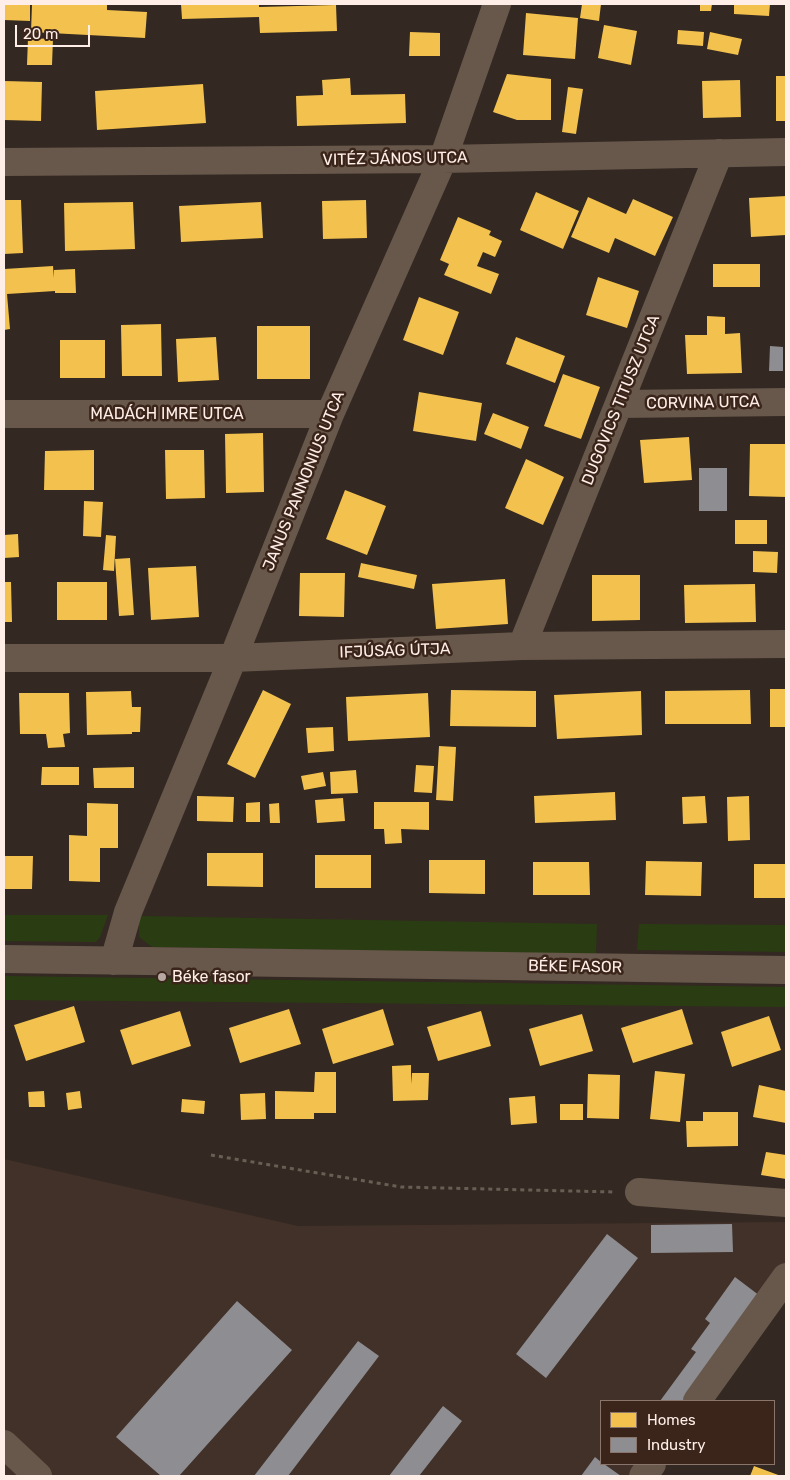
<!DOCTYPE html>
<meta charset="utf-8">
<style>
body{margin:0}
#map{position:relative;width:790px;height:1480px;overflow:hidden;background:#332822;font-family:Rubik,sans-serif}
canvas{display:block}
.frame{position:absolute;inset:0;border:5px solid #feeee7;pointer-events:none}
.legend{position:absolute;left:600px;top:1400px;width:175px;height:65px;box-sizing:border-box;background:#3b251a;border:1px solid #89756c;margin:0;padding:6px 9px;list-style:none;font-size:15px;color:#feeee7}
.legend li{display:flex;align-items:center;gap:10px;height:25px}
.legend b{width:25px;border:1px solid #89756c}
.scale{position:absolute;left:15px;top:25px;width:75px;height:22px;box-sizing:border-box;border:2px solid #feeee7;border-top:0;padding-left:6px;font-size:15px;line-height:18px;white-space:nowrap;color:#feeee7;-webkit-text-stroke:4px #3b251a;paint-order:stroke}
</style>
<div id="map">
<canvas width="790" height="1480"></canvas>
<div class="frame"></div>
<ul class="legend">
<li><b style="height:14px;background:#f2c14e"></b>Homes</li>
<li><b style="height:14px;background:#8d8d92"></b>Industry</li>
</ul>
<div class="scale">20 m</div>
</div>
<script>
const g = document.querySelector('canvas').getContext('2d');
g.lineJoin = 'round';
function paint(path, color) { g.fillStyle = color; g.fill(path, 'evenodd'); }
const poly = rows => new Path2D(rows.map(r => 'M' + r).join(''));
function stroke(path, color, width, dash) { g.strokeStyle = color; g.lineWidth = width; g.lineCap = dash ? 'butt' : 'round'; g.setLineDash(dash || []); g.stroke(path); }
function write(font, color, halo, rows, align = 'center') {
  g.font = font + ' Rubik,sans-serif'; g.lineWidth = 5; g.setLineDash([]); g.textBaseline = 'middle'; g.strokeStyle = halo; g.fillStyle = color; for (const [text, x, y, turn = 0] of rows) {
    g.save(); g.translate(x, y); g.rotate((+turn || 0) * Math.PI / 180); g.textAlign = isNaN(turn) ? turn : align; if (halo) g.strokeText(text, 0, 0); g.fillText(text, 0, 0); g.restore();
  }
}
paint(poly([
 [4,1159,298,1226,786,1222,786,1280,696,1401,601,1401,601,1464,650,1464,641,1476,4,1476]
]), '#423129');
paint(poly([
 [4,915,108,915,100,937,96,942,4,941],
 [139,916,597,924,596,954,152,947,139,937],
 [639,924,786,925,786,952,637,950],
 [4,976,786,987,786,1007,4,1000]
]), '#2a3d12');
paint(poly([
 [4,4,30,4,30,21,4,20],
 [32,4,107,4,107,10,147,12,145,38,31,32],
 [181,4,259,4,259,7,336,5,337,31,260,33,259,17,182,19],
 [582,4,601,4,599,21,580,18],
 [700,4,712,4,711,11,700,11],
 [734,4,770,4,769,16,734,14],
 [526,13,578,18,575,59,523,55],
 [604,25,637,31,631,65,598,58],
 [678,30,704,32,703,46,677,44],
 [410,32,440,33,440,56,409,56],
 [710,32,742,39,738,55,707,49],
 [28,38,53,39,52,65,27,65],
 [507,74,551,79,551,120,517,120,493,112],
 [776,76,786,76,786,121,776,121],
 [350,78,351,95,405,94,406,123,297,126,296,96,323,95,322,80],
 [740,80,741,117,703,118,702,81],
 [4,81,42,82,41,121,4,120],
 [203,84,206,123,97,130,95,91],
 [568,87,583,89,576,134,562,132],
 [536,192,579,211,563,249,520,230],
 [786,196,786,235,751,237,749,198],
 [588,197,626,214,633,199,673,217,655,256,615,238,609,253,571,237],
 [4,200,21,200,23,253,4,254],
 [366,200,367,238,323,239,322,201],
 [133,202,135,249,65,251,64,203],
 [261,202,263,238,181,242,179,206],
 [458,217,491,231,489,235,502,241,495,257,483,252,477,266,499,274,491,294,444,275,449,264,440,260],
 [713,264,760,264,760,287,713,287],
 [53,266,54,278,54,270,75,269,76,293,55,293,55,291,7,294,10,329,4,330,4,269],
 [598,277,639,291,627,328,586,315],
 [419,297,459,312,443,355,403,340],
 [707,316,725,317,725,334,740,333,742,373,687,374,685,335,707,335],
 [161,324,162,376,122,376,121,325],
 [257,326,310,326,310,379,257,379],
 [216,337,219,380,178,382,176,339],
 [516,337,565,356,555,383,506,364],
 [60,340,105,340,105,378,60,378],
 [563,374,600,387,581,439,544,426],
 [419,392,482,403,476,441,413,431],
 [493,413,529,427,521,449,484,434],
 [263,433,264,492,226,493,225,434],
 [689,437,692,480,644,483,640,440],
 [750,444,786,444,786,497,749,496],
 [94,450,94,490,44,490,45,451],
 [165,450,204,450,205,498,166,499],
 [526,459,564,477,543,525,505,508],
 [345,490,386,506,367,555,326,539],
 [84,501,103,502,101,537,83,536],
 [735,520,767,520,767,544,735,544],
 [18,534,19,557,4,558,4,535],
 [106,535,116,536,114,571,103,570],
 [753,551,778,552,777,573,753,572],
 [130,558,134,615,119,616,115,559],
 [361,563,417,575,414,589,358,577],
 [196,566,199,617,151,620,148,568],
 [300,573,345,573,344,617,299,616],
 [592,575,640,575,640,620,592,621],
 [505,579,508,624,436,629,432,584],
 [4,582,11,582,12,622,4,622],
 [57,582,107,582,107,620,57,620],
 [755,584,756,622,685,623,684,585],
 [770,689,786,689,786,727,770,727],
 [263,690,291,704,255,778,227,764],
 [451,690,536,691,536,727,450,726],
 [750,690,751,724,665,724,665,691],
 [131,691,132,707,141,707,140,732,132,732,132,734,87,735,86,692],
 [641,691,642,735,557,739,554,695],
 [19,693,69,693,70,733,63,734,65,747,48,748,46,734,20,734],
 [428,693,430,737,348,741,346,697],
 [333,727,334,751,308,753,306,728],
 [439,746,456,747,453,801,436,800],
 [416,765,434,766,432,793,414,792],
 [42,767,79,767,79,785,41,785],
 [134,767,134,788,94,788,93,768],
 [356,770,358,793,331,794,330,772],
 [323,772,326,786,304,790,301,776],
 [615,792,616,820,535,823,534,796],
 [197,796,234,797,233,822,197,821],
 [705,796,707,823,683,824,682,797],
 [749,796,750,840,728,841,727,797],
 [343,798,345,821,317,823,315,800],
 [260,802,260,822,246,822,246,803],
 [374,802,429,802,429,830,401,829,402,843,385,844,384,829,374,829],
 [87,803,118,804,118,848,100,848,100,882,69,881,69,835,87,836],
 [279,803,280,823,270,823,269,804],
 [207,853,263,853,263,887,207,886],
 [315,855,371,855,371,888,315,888],
 [4,856,33,856,32,889,4,889],
 [429,860,485,860,485,894,429,893],
 [646,861,702,862,701,896,645,895],
 [533,862,589,862,590,895,533,895],
 [754,864,786,864,786,898,754,898],
 [74,1006,85,1042,26,1061,14,1025],
 [289,1009,301,1044,240,1063,229,1028],
 [383,1009,394,1045,333,1064,322,1029],
 [682,1009,693,1044,633,1063,621,1028],
 [180,1011,191,1046,132,1065,120,1030],
 [481,1011,491,1046,438,1061,427,1027],
 [582,1014,593,1051,540,1066,529,1029],
 [769,1016,781,1050,732,1067,721,1032],
 [411,1065,411,1084,412,1073,429,1073,428,1100,393,1101,392,1066],
 [655,1071,685,1074,680,1122,650,1119],
 [315,1072,336,1072,336,1113,314,1113,314,1119,275,1119,275,1091,314,1092],
 [588,1074,620,1075,619,1119,587,1118],
 [759,1085,786,1091,786,1123,753,1117],
 [44,1091,45,1107,29,1107,28,1092],
 [80,1091,82,1108,68,1110,66,1093],
 [265,1093,266,1119,241,1120,240,1094],
 [535,1096,537,1123,511,1125,509,1098],
 [182,1099,205,1101,204,1114,181,1112],
 [560,1104,583,1104,583,1120,560,1120],
 [703,1112,738,1112,738,1146,687,1147,686,1121,703,1121],
 [766,1152,786,1155,786,1179,761,1175],
 [754,1466,781,1476,750,1476]
]), '#f2c14e');
paint(poly([
 [770,346,783,347,783,371,769,371],
 [699,468,727,468,727,511,699,511],
 [732,1224,733,1252,651,1253,651,1225],
 [607,1234,638,1258,546,1378,516,1354],
 [735,1277,764,1299,694,1401,660,1401,696,1352,691,1349,710,1323,705,1319],
 [237,1301,292,1350,179,1476,161,1476,116,1437],
 [358,1341,379,1356,288,1476,254,1476],
 [443,1406,462,1421,419,1476,389,1476],
 [595,1457,601,1462,601,1464,604,1464,621,1476,581,1476]
]), '#8d8d92');
stroke(poly([
 [211,1155,401,1187,614,1192]
]), '#695e54', 3, [4, 4]);
stroke(poly([
 [4,162,443,159,786,152],
 [620,404,786,402],
 [4,414,330,414],
 [522,646,719,153],
 [4,658,233,658,522,646,786,644],
 [4,959,786,970],
 [114,961,128,912,233,658,330,414,443,159,497,4],
 [639,1192,786,1203],
 [697,1401,786,1277],
 [4,1444,38,1476],
 [643,1476,652,1464]
]), '#68584b', 28);
for (const [x, y, r, color] of [
 [162,977,5,"#b7a9a2"]
]) { const dot = new Path2D(); dot.arc(x, y, r, 0, 2 * Math.PI); g.fillStyle = color; g.fill(dot); stroke(dot, '#3b251a', 2); }
write('16px', '#feeee7', '#3b251a', [
 ["VITÉZ JÁNOS UTCA",395,159,-1],
 ["DUGOVICS TITUSZ UTCA",621,400,-68],
 ["CORVINA UTCA",703,403,-1],
 ["MADÁCH IMRE UTCA",167,414],
 ["JANUS PANNONIUS UTCA",304,481,-68],
 ["IFJÚSÁG ÚTJA",395,651,-2],
 ["BÉKE FASOR",575,967,1]
]);
write('16px', '#feeee7', '#3b251a', [
 ["Béke fasor",172,977]
], 'left');
</script>
